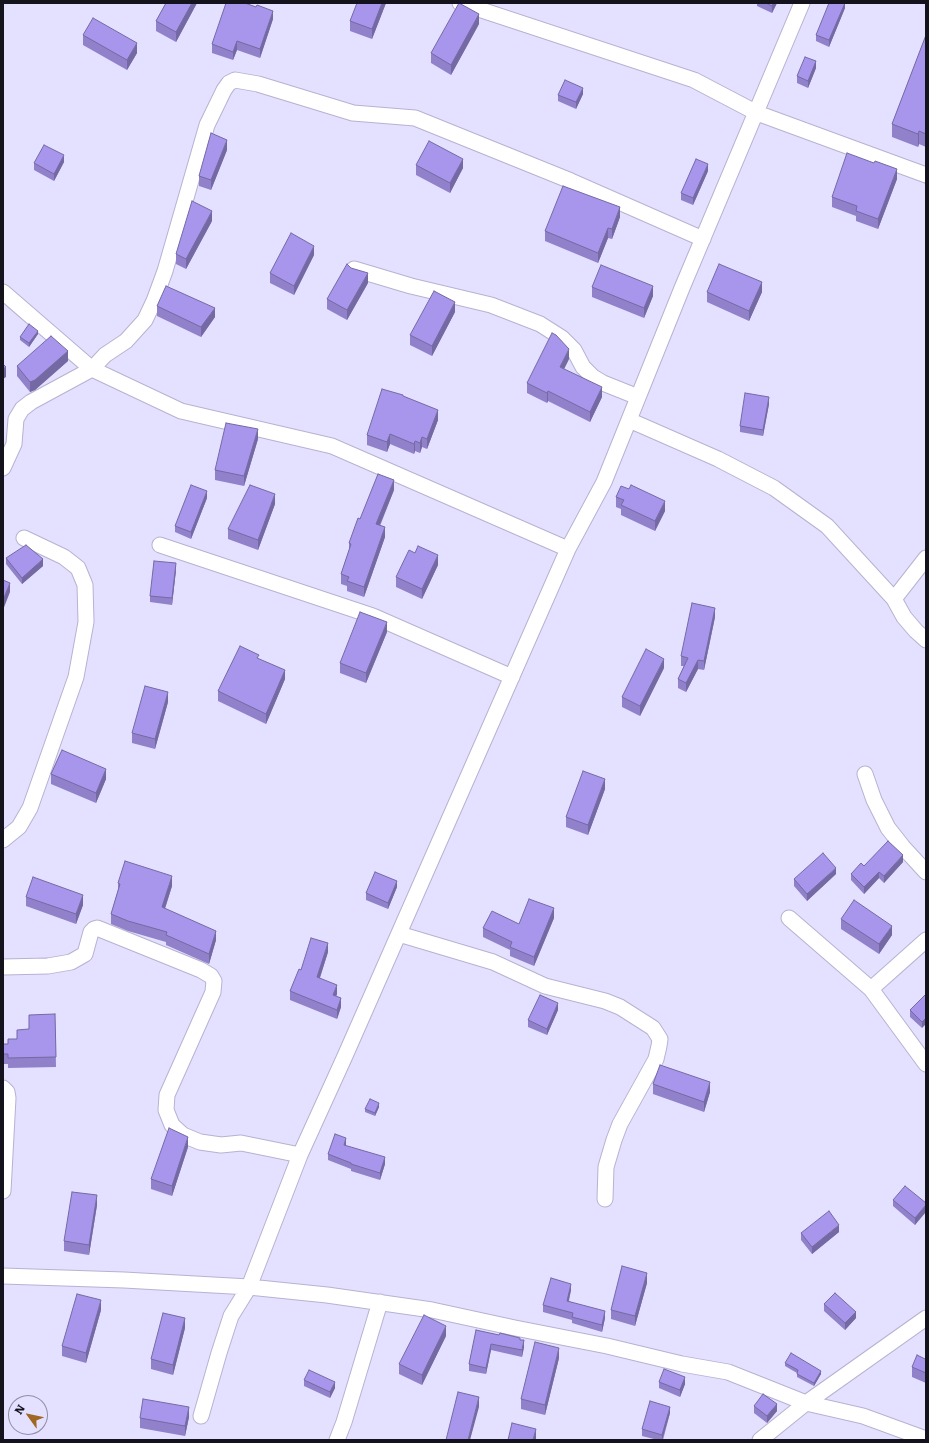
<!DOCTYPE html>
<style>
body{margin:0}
#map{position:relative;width:929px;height:1443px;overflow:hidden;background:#e4e0ff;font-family:Literata,serif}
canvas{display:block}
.frame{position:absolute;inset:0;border:4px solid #14121c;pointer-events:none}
.north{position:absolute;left:8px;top:1395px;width:40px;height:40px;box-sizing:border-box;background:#e4e0ff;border:1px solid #918ea4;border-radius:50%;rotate:303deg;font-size:11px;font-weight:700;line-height:16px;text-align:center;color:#14121c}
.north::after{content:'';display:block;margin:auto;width:14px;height:18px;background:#a06724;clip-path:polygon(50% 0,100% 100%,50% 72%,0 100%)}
</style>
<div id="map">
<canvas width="929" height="1443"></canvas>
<div class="frame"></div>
<div class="north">N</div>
</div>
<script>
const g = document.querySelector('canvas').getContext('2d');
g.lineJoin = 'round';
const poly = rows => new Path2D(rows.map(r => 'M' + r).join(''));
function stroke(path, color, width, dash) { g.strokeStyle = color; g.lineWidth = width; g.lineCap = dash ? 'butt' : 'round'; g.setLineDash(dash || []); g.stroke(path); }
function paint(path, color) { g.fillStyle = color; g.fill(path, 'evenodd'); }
const minor = poly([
 [460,3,694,80,757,113,926,175],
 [354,269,411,286,491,305,540,324,562,338,574,350,583,367,593,377,603,383,638,397],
 [3,292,92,369,105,355,126,341,145,320,154,301,165,271,207,125,224,90,229,83,235,80,258,84,353,113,415,118,571,181,703,239],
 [629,420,718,459,774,488,827,526,894,599,904,617,916,631,926,640],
 [3,468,14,444,16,419,22,409,31,402,92,369,181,411,332,446,568,549],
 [160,545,373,616,512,677],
 [894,599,926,558],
 [865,774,874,800,888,828,903,847,926,872],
 [3,840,19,827,30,808,76,677,86,622,85,585,78,568,64,557,24,538],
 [789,918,871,989,926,1064],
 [399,934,493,962,545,986,605,1001,620,1007,653,1028,660,1039,659,1046,656,1059,620,1124,614,1140,606,1167,605,1199],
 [3,967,48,966,71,962,85,954,91,932,94,929,97,928,201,970,211,976,214,981,213,992,167,1095,166,1110,172,1125,183,1135,200,1142,221,1145,241,1143,300,1155],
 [871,989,926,940],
 [3,1088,7,1092,8,1098,3,1191],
 [3,1276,124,1280,249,1287,327,1295,432,1310,515,1328,607,1346,682,1364,728,1372,806,1403,863,1416,926,1439],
 [201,1416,219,1353,231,1316,249,1287,300,1155,345,1056,568,549,604,482,682,288,802,3],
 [337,1440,344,1422,380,1302],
 [760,1440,806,1403,926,1318]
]);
stroke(minor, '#b7b2d0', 17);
stroke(minor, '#fff', 15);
paint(poly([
 [166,3,197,3,176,42,156,31,156,21],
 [386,3,372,39,350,31,350,21],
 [757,3,777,3,772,13,757,6],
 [845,3,845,8,829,47,816,41,816,35],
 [273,19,260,58,237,50,233,60,212,53,212,44],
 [479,24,451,75,431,63,431,53],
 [83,35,137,53,127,70,83,45],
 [926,35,926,147,919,144,918,147,892,137,892,124],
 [816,68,808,88,797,83,797,76],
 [583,94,576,109,558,101,558,95],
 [227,150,211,190,199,186,199,176],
 [64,162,54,181,34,170,34,163],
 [416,165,463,168,450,193,416,175],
 [708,171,693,205,681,200,681,193],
 [897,179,878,229,856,221,856,216,832,207,832,197],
 [620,217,612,239,608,238,598,263,545,241,545,231],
 [212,221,186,269,176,264,176,254],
 [314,255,294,295,270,283,270,273],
 [368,283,347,320,327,309,327,299],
 [592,287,653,296,644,318,592,297],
 [707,292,762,292,749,321,707,302],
 [157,306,215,317,201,337,157,316],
 [455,312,432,356,410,345,410,335],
 [38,334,29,347,20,340,20,337],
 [569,359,564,369,602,397,590,422,548,401,547,403,527,393,527,383],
 [68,361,35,390,30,392,17,376,17,366],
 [403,397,438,420,427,449,422,447,420,453,415,451,414,454,390,444,387,452,367,445,367,435],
 [769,404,763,436,740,432,740,426],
 [258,439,244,486,215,480,215,470],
 [629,489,665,511,655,531,621,515,621,509,616,507,616,497],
 [394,490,380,526,385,537,364,597,347,591,347,586,341,584,341,574,349,550,349,543,360,519],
 [207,498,191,539,175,532,175,526],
 [275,504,258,550,228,539,228,529],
 [6,558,43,566,22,584,6,564],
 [438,565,422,599,396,587,396,577],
 [176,570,172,605,150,602,150,596],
 [715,617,704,670,698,669,686,692,678,688,678,679,684,666,681,666,681,656],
 [387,632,366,683,340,673,340,663],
 [664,668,640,716,622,707,622,697],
 [285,679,266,724,218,701,218,691],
 [168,702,155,749,132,743,132,733],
 [51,774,106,779,96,803,51,784],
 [605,789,588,835,566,827,566,817],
 [903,862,884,883,879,878,864,894,851,880,851,874,864,866],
 [836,874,807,901,794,886,794,879],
 [118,883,172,886,165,909,216,940,209,964,166,945,166,942,128,931,111,924,111,914,118,890],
 [397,887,388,909,366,900,366,893],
 [26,897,83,905,76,924,26,906],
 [554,918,534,966,510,956,510,950,483,937,483,928,519,924],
 [841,919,892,935,879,954,841,929],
 [328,952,320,978,337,994,336,996,341,1007,337,1019,290,1000,290,991,301,970],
 [926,994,922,1028,910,1017,910,1010],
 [558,1010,547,1035,528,1027,528,1020],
 [55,1014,56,1067,8,1068,8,1064,3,1064,3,1044,8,1044,17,1039,29,1029],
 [653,1084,710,1092,704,1112,653,1094],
 [379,1107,375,1116,365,1112,365,1109],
 [346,1146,385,1164,380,1180,351,1171,351,1169,328,1160,328,1154],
 [188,1147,172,1196,151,1189,151,1179],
 [893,1200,926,1203,915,1225,893,1206],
 [97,1205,89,1255,64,1251,64,1241],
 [839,1232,812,1254,801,1240,801,1233],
 [647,1283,635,1326,611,1319,611,1310],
 [571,1290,569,1301,605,1318,602,1332,572,1323,572,1320,543,1312,543,1305],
 [824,1304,856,1318,845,1330,824,1311],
 [101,1310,86,1363,62,1356,62,1346],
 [185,1328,173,1375,151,1369,151,1359],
 [476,1330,520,1340,524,1347,522,1357,491,1350,486,1374,469,1371,469,1364],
 [446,1336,422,1385,399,1374,399,1364],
 [926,1356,926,1383,912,1377,912,1367,925,1359],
 [559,1358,545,1415,521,1409,521,1399],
 [785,1363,821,1374,814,1386,797,1377,797,1373,785,1366],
 [304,1380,335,1388,330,1398,304,1386],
 [659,1382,685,1384,680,1397,659,1388],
 [754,1406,777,1411,767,1423,754,1413],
 [670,1413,663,1440,658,1440,642,1436,642,1429],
 [189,1417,185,1436,140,1428,140,1418]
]), '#9081ca');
paint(poly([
 [192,3,197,3,176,42,176,32],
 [382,3,386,3,372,39,372,29],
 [773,3,777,3,772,13,772,6],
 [845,3,845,8,829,47,829,40],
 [273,11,273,19,260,58,260,49],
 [479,14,479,24,451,75,451,65],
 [237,41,237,50,233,60,233,52],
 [137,43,137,53,127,70,127,60],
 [816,61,816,68,808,88,808,81],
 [583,88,583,94,576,109,576,102],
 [919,131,919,144,918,147,918,134],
 [227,140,227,150,211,190,211,180],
 [64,155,64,162,54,181,54,174],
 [463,159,463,168,450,193,450,183],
 [708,164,708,171,693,205,693,198],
 [897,169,897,179,878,229,878,219],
 [620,207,620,217,612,239,612,229],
 [212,211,212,221,186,269,186,259],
 [608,228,608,238,598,263,598,253],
 [314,246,314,255,294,295,294,286],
 [368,273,368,283,347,320,347,310],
 [762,282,762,292,749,321,749,311],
 [653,286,653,296,644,318,644,308],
 [455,302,455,312,432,356,432,346],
 [215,308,215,317,201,337,201,327],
 [38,331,38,334,29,347,29,343],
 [569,349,569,359,560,377,560,367],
 [68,351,68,361,35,390,30,392,30,382],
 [6,367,6,377,3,379,3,369],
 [602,387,602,397,590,422,590,412],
 [548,391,548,401,547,403,547,393],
 [769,397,769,404,763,436,763,430],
 [438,410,438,420,427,449,427,439],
 [258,429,258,439,244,486,244,476],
 [390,434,390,444,387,452,387,442],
 [422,437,422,447,420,453,420,443],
 [415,441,415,451,414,454,414,444],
 [394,480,394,490,376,534,376,524],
 [207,491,207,498,191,539,191,532],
 [275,494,275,504,258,550,258,540],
 [665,501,665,511,655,531,655,521],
 [385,527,385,537,364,597,364,587],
 [438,555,438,565,422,599,422,589],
 [43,559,43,566,22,584,22,578],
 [176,563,176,570,172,605,172,598],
 [10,583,10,592,3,610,3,600],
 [715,608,715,617,704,670,704,661],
 [387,622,387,632,366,683,366,673],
 [664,659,664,668,640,716,640,706],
 [698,660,698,669,686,692,686,683],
 [285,670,285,679,266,724,266,714],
 [168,692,168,702,155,749,155,739],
 [106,769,106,779,96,803,96,793],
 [605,779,605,789,588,835,588,825],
 [903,855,903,862,884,883,884,876],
 [836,868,836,874,807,901,807,894],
 [879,872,879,878,864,894,864,887],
 [172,876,172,886,162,917,162,907],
 [397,881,397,887,388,909,388,903],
 [83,895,83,905,76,924,76,914],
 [554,908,554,918,534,966,534,957],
 [892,926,892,935,879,954,879,944],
 [216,931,216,940,209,964,209,954],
 [328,943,328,952,317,986,317,977],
 [337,985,337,994,333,1004,333,995],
 [341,998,341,1007,337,1019,337,1010],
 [558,1003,558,1010,547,1035,547,1029],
 [926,1018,926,1024,922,1028,922,1022],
 [710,1082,710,1092,704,1112,704,1102],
 [379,1103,379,1107,375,1116,375,1113],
 [188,1137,188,1147,172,1196,172,1186],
 [346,1138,346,1145,344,1151,344,1145],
 [385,1157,385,1164,380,1180,380,1173],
 [97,1195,97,1205,89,1255,89,1245],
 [926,1205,926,1212,915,1225,915,1218],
 [839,1225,839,1232,812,1254,812,1247],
 [647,1273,647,1283,635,1326,635,1316],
 [571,1284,571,1290,567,1307,567,1301],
 [101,1300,101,1310,86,1363,86,1353],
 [605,1311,605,1318,602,1332,602,1325],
 [856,1312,856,1318,845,1330,845,1323],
 [185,1318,185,1328,173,1375,173,1365],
 [446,1326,446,1336,422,1385,422,1375],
 [524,1340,524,1347,522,1357,522,1350],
 [491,1344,491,1350,486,1374,486,1368],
 [559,1348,559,1358,545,1415,545,1405],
 [821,1371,821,1374,814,1386,814,1383],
 [685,1377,685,1384,680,1397,680,1390],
 [335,1382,335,1388,330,1398,330,1392],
 [479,1397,479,1407,470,1440,468,1440],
 [777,1404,777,1411,767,1423,767,1416],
 [189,1407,189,1417,185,1436,185,1426],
 [670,1407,670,1413,662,1440,662,1435],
 [536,1429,536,1439,535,1440,533,1440]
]), '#7569a4');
const building = poly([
 [166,3,192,3,176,32,156,21,166,3],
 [226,3,245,3,256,7,257,5,273,11,260,49,237,41,233,52,212,44,226,3],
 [357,3,382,3,372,29,350,21,357,3],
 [459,3,479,14,451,65,431,53,459,3],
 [766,3,773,3,772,6,766,3],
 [829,3,845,3,829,40,816,35,829,3],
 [93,18,137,43,127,60,83,35,93,18],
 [926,35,926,134,919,131,918,134,892,124,926,35],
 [805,57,816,61,808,81,797,76,805,57],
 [565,80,583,88,576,102,558,95,565,80],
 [211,133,227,140,211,180,199,176,211,133],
 [429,141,463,159,450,183,416,165,429,141],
 [44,145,64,155,54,174,34,163,44,145],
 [847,153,874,163,875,161,897,169,878,219,856,211,857,206,832,197,847,153],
 [696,159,708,164,693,198,681,193,696,159],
 [563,186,620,207,612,229,608,228,598,253,545,231,563,186],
 [192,201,212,211,186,259,176,254,192,201],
 [291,233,314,246,294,286,270,273,291,233],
 [347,264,351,268,368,273,347,310,327,299,347,264],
 [719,264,762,282,749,311,707,292,719,264],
 [601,265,653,286,644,308,592,287,601,265],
 [166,286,215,308,201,327,157,306,166,286],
 [434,291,455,302,432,346,410,335,434,291],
 [29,324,38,331,29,343,20,337,29,324],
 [552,333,556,335,569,349,560,367,602,387,590,412,548,391,547,393,527,383,552,333],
 [51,336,68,351,35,380,30,382,17,366,51,336],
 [3,364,6,367,3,369,3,364],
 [382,389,403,395,403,396,438,410,427,439,422,437,420,443,415,441,414,444,390,434,387,442,367,435,382,389],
 [745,393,769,397,763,430,740,426,745,393],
 [226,423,258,429,244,476,215,470,226,423],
 [378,474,394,480,376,524,385,527,364,587,347,581,349,577,341,574,351,544,349,543,358,518,360,519,378,474],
 [191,485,207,491,191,532,175,526,191,485],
 [250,485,275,494,258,540,228,529,250,485],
 [631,485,665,501,655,521,621,505,624,500,616,497,621,486,629,489,631,485],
 [26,545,43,559,22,578,6,558,26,545],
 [418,546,438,555,422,589,396,577,409,550,415,553,418,546],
 [154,561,176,563,172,598,150,596,154,561],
 [3,580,10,583,3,600,3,580],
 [692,603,715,608,704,661,698,660,686,683,678,679,688,658,681,656,692,603],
 [360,612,387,622,366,673,340,663,360,612],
 [240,646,259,655,257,658,285,670,266,714,218,691,240,646],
 [646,649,664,659,640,706,622,697,646,649],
 [145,686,168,692,155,739,132,733,145,686],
 [62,750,106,769,96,793,51,774,62,750],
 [583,771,605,779,588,825,566,817,583,771],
 [888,841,903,855,884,876,879,872,864,887,851,874,861,863,864,866,888,841],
 [823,853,836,868,807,894,794,879,823,853],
 [125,861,172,876,162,907,216,931,209,954,166,935,167,932,128,921,111,914,120,884,118,883,125,861],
 [375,872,397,881,388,903,366,893,375,872],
 [33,877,83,895,76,914,26,897,33,877],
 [529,899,554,908,534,957,510,947,512,942,483,928,492,911,519,924,529,899],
 [854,900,892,926,879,944,841,919,854,900],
 [311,938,328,943,317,977,337,985,333,995,341,998,337,1010,290,991,299,969,301,970,311,938],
 [926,994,926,1018,922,1022,910,1010,926,994],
 [540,995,558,1003,547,1029,528,1020,540,995],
 [55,1014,56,1057,8,1058,8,1054,3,1054,3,1044,8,1044,8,1039,17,1039,17,1030,29,1029,29,1015,55,1014],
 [660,1065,710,1082,704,1102,653,1084,660,1065],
 [370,1099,379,1103,375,1113,365,1109,370,1099],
 [169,1128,188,1137,172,1186,151,1179,169,1128],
 [335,1134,346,1138,344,1145,385,1157,380,1173,351,1164,351,1163,328,1154,335,1134],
 [905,1186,926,1203,926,1205,915,1218,893,1200,905,1186],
 [72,1192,97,1195,89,1245,64,1241,72,1192],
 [829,1211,839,1225,812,1247,801,1233,829,1211],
 [622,1266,647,1273,635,1316,611,1310,622,1266],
 [551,1278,571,1284,567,1301,605,1311,602,1325,572,1317,573,1313,543,1305,551,1278],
 [835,1293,856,1312,845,1323,824,1304,835,1293],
 [77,1294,101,1300,86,1353,62,1346,77,1294],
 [163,1313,185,1318,173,1365,151,1359,163,1313],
 [424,1315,446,1326,422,1375,399,1364,424,1315],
 [476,1330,499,1335,500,1333,520,1338,520,1340,524,1340,522,1350,491,1344,486,1368,469,1364,476,1330],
 [535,1342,559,1348,545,1405,521,1399,535,1342],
 [791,1353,821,1371,814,1383,797,1374,798,1370,785,1363,791,1353],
 [917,1355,925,1359,926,1356,926,1373,912,1367,917,1355],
 [664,1369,685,1377,680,1390,659,1382,664,1369],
 [309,1370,335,1382,330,1392,304,1380,309,1370],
 [458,1392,479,1397,468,1440,446,1440,458,1392],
 [763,1394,777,1404,767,1416,754,1406,763,1394],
 [143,1399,189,1407,185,1426,140,1418,143,1399],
 [650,1401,670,1407,662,1435,642,1429,650,1401],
 [512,1423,536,1429,533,1440,508,1440,512,1423]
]);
paint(building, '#a796eb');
stroke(building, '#7569a4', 1);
</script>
